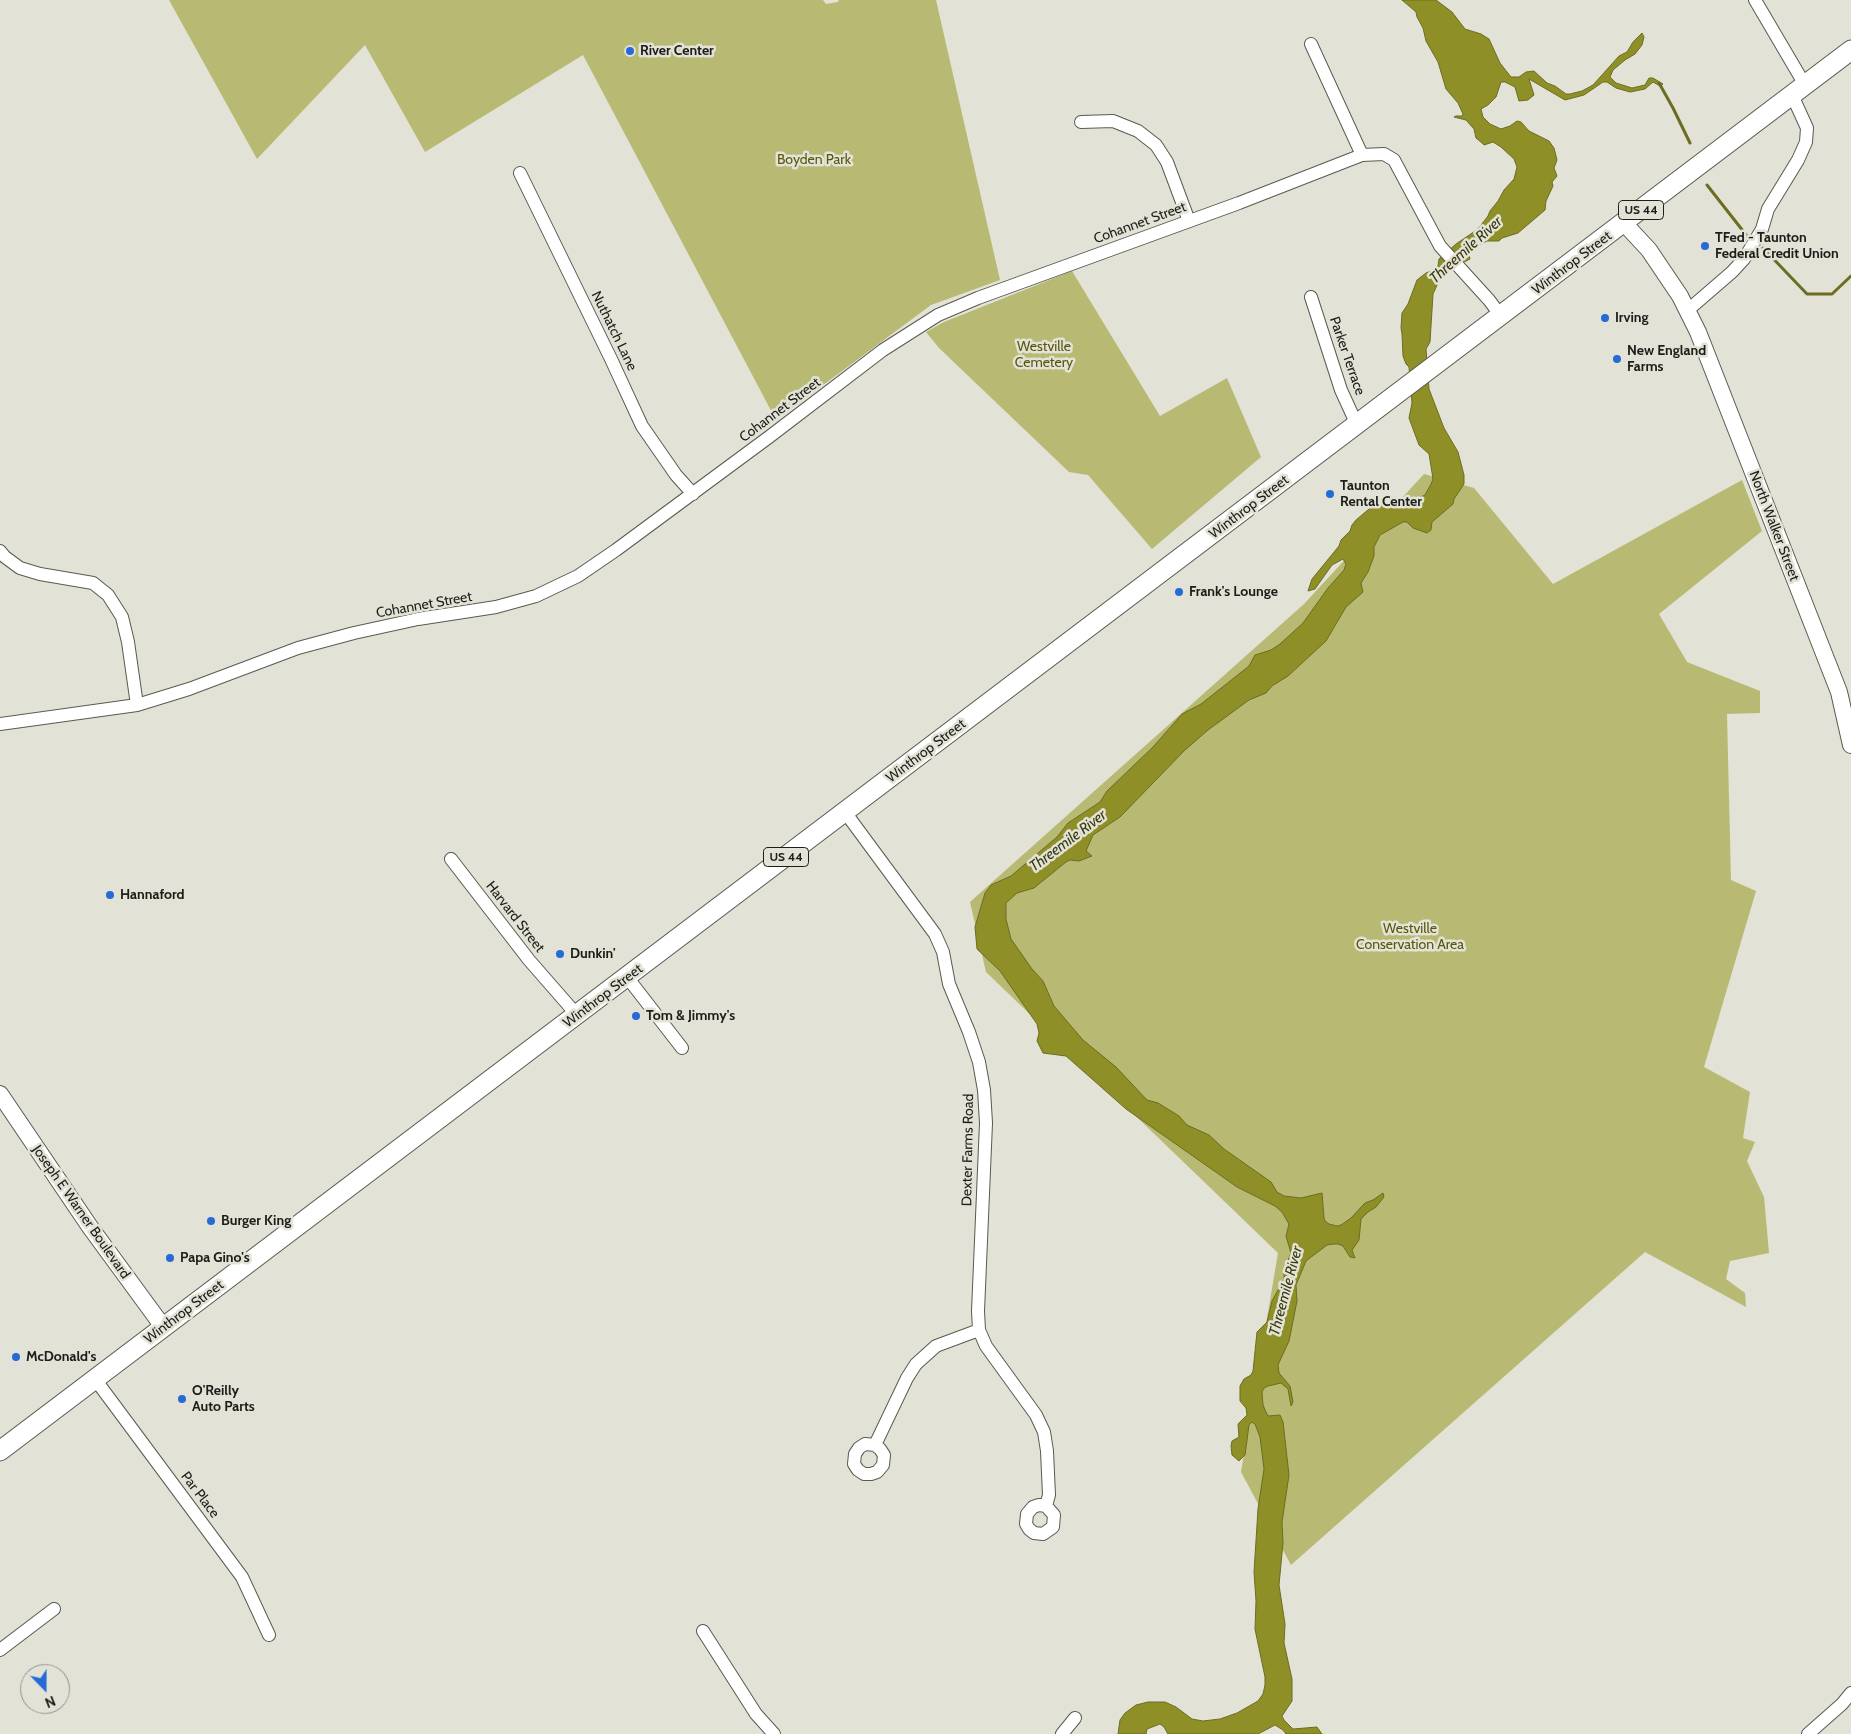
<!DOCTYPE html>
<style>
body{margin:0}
#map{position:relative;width:1851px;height:1734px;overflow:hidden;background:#e2e2d6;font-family:Cabin,sans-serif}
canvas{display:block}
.north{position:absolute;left:20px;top:1664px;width:50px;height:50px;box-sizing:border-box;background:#e2e2d6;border:1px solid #93938a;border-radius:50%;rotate:158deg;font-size:14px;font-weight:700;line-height:20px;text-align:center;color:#1d1d19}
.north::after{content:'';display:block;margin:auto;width:18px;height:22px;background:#266ad6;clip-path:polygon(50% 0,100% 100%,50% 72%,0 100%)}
</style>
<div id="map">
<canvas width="1851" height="1734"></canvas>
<div class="north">N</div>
</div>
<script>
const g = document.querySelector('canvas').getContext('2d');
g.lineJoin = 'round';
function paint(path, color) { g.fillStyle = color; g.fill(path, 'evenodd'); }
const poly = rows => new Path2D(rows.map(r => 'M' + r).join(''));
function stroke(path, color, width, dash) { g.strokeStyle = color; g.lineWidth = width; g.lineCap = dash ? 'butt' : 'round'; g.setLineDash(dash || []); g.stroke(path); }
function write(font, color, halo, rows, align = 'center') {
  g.font = font + ' Cabin,sans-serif'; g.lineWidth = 5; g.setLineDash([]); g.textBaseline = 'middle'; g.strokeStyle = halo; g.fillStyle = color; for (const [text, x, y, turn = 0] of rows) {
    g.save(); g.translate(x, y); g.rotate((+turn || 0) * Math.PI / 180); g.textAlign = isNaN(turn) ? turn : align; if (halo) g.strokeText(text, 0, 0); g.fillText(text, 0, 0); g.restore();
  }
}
paint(poly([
 [169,0,823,0,826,4,838,2,839,0,936,0,1000,280,931,305,776,420,583,55,425,152,365,45,257,159],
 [1072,271,1160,416,1227,378,1261,457,1152,549,1088,475,1069,472,939,348,926,332,944,322],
 [1424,474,1474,488,1553,584,1742,480,1762,531,1659,614,1687,662,1760,691,1760,713,1727,714,1731,880,1756,891,1704,1067,1750,1092,1743,1138,1755,1142,1747,1161,1764,1197,1769,1253,1730,1261,1726,1279,1745,1293,1746,1307,1645,1252,1291,1565,1241,1472,1278,1253,986,972,970,902,1304,604]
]), '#b8ba73');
const water = poly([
 [1402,0,1436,0,1452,12,1465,29,1481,34,1489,39,1500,63,1511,77,1519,77,1526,72,1534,71,1547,83,1555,86,1566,94,1570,94,1582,91,1593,85,1619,56,1627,52,1633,42,1642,33,1644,37,1642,45,1635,54,1625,60,1613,70,1610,77,1616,83,1632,88,1645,85,1649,78,1653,78,1663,84,1660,86,1653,82,1645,89,1630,92,1616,88,1607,82,1603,82,1584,95,1565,100,1529,79,1534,95,1528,100,1519,101,1515,87,1505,82,1501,82,1496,97,1488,105,1481,109,1483,117,1490,124,1501,129,1510,126,1517,121,1521,122,1529,131,1549,141,1554,148,1557,160,1554,168,1557,176,1552,182,1553,186,1546,201,1545,210,1518,233,1502,238,1499,241,1487,241,1474,248,1469,255,1470,259,1448,270,1438,283,1433,294,1430,342,1426,349,1429,389,1444,428,1458,452,1464,475,1464,484,1454,499,1453,504,1432,522,1431,530,1427,533,1413,528,1407,522,1403,522,1380,535,1374,547,1374,556,1368,572,1361,583,1363,592,1346,607,1326,641,1288,676,1272,686,1266,693,1249,700,1208,730,1185,750,1120,817,1093,835,1086,851,1092,856,1079,861,1070,860,1066,862,1034,888,1017,893,1006,903,1006,919,1011,939,1032,969,1043,981,1054,1006,1083,1040,1116,1067,1147,1100,1158,1103,1179,1116,1187,1125,1209,1135,1224,1149,1271,1182,1277,1192,1284,1196,1301,1198,1322,1193,1324,1218,1325,1221,1329,1224,1337,1226,1341,1225,1351,1218,1365,1203,1373,1200,1383,1193,1384,1197,1376,1207,1368,1212,1361,1219,1359,1240,1352,1250,1355,1258,1350,1257,1343,1246,1338,1244,1333,1244,1327,1245,1306,1261,1296,1285,1297,1301,1289,1341,1278,1365,1279,1373,1290,1386,1293,1402,1291,1406,1288,1389,1281,1383,1268,1386,1264,1388,1262,1392,1263,1405,1266,1412,1268,1416,1280,1415,1283,1422,1289,1475,1282,1522,1283,1543,1279,1585,1285,1624,1284,1643,1292,1679,1292,1701,1282,1716,1284,1720,1293,1729,1317,1727,1322,1734,1286,1734,1283,1730,1275,1725,1258,1734,1168,1734,1164,1727,1160,1724,1147,1729,1146,1734,1118,1734,1120,1720,1125,1713,1136,1705,1148,1702,1165,1702,1176,1707,1192,1719,1203,1721,1220,1719,1237,1713,1258,1701,1263,1694,1265,1685,1265,1677,1255,1629,1256,1601,1254,1572,1258,1509,1264,1469,1260,1437,1255,1424,1252,1422,1249,1425,1245,1455,1239,1461,1232,1455,1231,1446,1232,1441,1239,1437,1238,1424,1247,1415,1246,1408,1240,1401,1240,1386,1244,1379,1251,1375,1253,1371,1257,1332,1267,1322,1272,1301,1284,1279,1284,1270,1291,1253,1286,1236,1289,1224,1282,1212,1275,1206,1237,1187,1126,1109,1066,1056,1043,1053,1037,1041,1039,1033,1037,1024,1000,971,977,949,975,927,985,893,991,885,1011,876,1057,837,1068,823,1100,802,1107,791,1153,747,1182,714,1201,704,1249,666,1255,655,1271,650,1280,644,1303,623,1328,588,1344,570,1346,564,1343,559,1332,565,1315,589,1308,591,1312,579,1339,546,1341,540,1350,531,1352,525,1356,520,1369,509,1380,504,1415,500,1425,495,1431,484,1433,479,1429,454,1419,445,1409,418,1412,403,1409,367,1406,364,1403,356,1402,334,1401,328,1402,313,1408,304,1417,280,1426,273,1434,270,1438,266,1439,259,1456,244,1478,229,1488,216,1490,211,1498,201,1504,190,1514,179,1517,167,1514,159,1501,147,1493,142,1484,145,1482,143,1476,138,1474,129,1466,120,1454,117,1456,116,1462,116,1463,114,1458,103,1446,89,1438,62,1426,41,1423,28,1417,17,1416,12,1402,0]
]);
paint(water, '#8e8f26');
stroke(water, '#6c6d22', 1);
stroke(poly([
 [1659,83,1673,108,1690,143],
 [1707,185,1747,236],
 [1763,248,1807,294,1832,294,1851,276]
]), '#6c6d22', 3);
const minor = poly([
 [1755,0,1805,85],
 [1311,44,1362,155],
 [1081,122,1113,121,1138,131,1156,145,1167,162,1189,221],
 [520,173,611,359,642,426,676,475,693,494],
 [1311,297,1341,390,1357,425],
 [1688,310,1732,272,1744,259,1762,229,1768,209,1798,160,1806,142,1807,128,1792,95],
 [0,551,5,557,20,568,40,574,93,583,108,595,122,617,128,642,137,705],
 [0,724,137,705,189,689,298,648,354,633,418,619,496,607,536,596,578,576,616,550,769,437,883,350,938,315,978,298,1239,203,1362,155,1384,154,1394,160,1440,246,1489,300,1501,316],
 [845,812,935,934,943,952,949,984,969,1032,979,1062,984,1090,986,1123,978,1311,979,1330,986,1346,1036,1415,1044,1432,1047,1451,1049,1495,1046,1506,1039,1505,1033,1507,1027,1514,1026,1524,1029,1529,1034,1533,1043,1534,1053,1527,1054,1515,1046,1506],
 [451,859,529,960,577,1015],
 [627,977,682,1048],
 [95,1379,242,1577,269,1635],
 [875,1445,865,1444,859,1448,855,1454,854,1464,858,1470,864,1474,871,1474,877,1472,883,1465,884,1455,880,1449,875,1445,907,1378,916,1364,936,1346,979,1330],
 [703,1631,756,1714,774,1734],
 [0,1650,54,1609],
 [1062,1734,1075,1718],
 [1808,1734,1842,1704,1851,1693]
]);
const major = poly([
 [1624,223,1649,250,1680,296,1698,332,1839,692,1851,745],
 [0,1094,90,1227,164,1328]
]);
const highway = poly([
 [0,1451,1851,50]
]);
stroke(minor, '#595a50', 14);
stroke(major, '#595a50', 18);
stroke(highway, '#595a50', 21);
stroke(minor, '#fff', 12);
stroke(major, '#fff', 16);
stroke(highway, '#fff', 19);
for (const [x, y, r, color] of [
 [630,51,5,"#266ad6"],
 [1705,246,5,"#266ad6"],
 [1605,318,5,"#266ad6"],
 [1617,359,5,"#266ad6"],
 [1330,494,5,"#266ad6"],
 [1179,592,5,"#266ad6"],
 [110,895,5,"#266ad6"],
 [560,954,5,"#266ad6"],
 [636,1016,5,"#266ad6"],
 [211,1221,5,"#266ad6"],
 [170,1258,5,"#266ad6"],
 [16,1357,5,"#266ad6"],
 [182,1399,5,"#266ad6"]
]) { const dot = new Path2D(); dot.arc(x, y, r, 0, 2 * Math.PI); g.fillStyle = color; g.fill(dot); stroke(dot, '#e2e2d6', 2); }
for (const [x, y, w] of [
 [1641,210,45],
 [786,857,45]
]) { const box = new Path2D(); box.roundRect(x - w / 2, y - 9.5, w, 19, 4); g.fillStyle = '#e2e2d6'; g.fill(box); stroke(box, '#1d1d19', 1); }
write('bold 12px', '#1d1d19', null, [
 ["US 44",1641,210],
 ["US 44",786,857]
]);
write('bold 14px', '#1d1d19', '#e2e2d6', [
 ["River Center",640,51],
 ["TFed - Taunton",1715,238],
 ["Federal Credit Union",1715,254],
 ["Irving",1615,318],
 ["New England",1627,351],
 ["Farms",1627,367],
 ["Taunton",1340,486],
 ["Rental Center",1340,502],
 ["Frank's Lounge",1189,592],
 ["Hannaford",120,895],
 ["Dunkin'",570,954],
 ["Tom & Jimmy's",646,1016],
 ["Burger King",221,1221],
 ["Papa Gino's",180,1258],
 ["McDonald's",26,1357],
 ["O'Reilly",192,1391],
 ["Auto Parts",192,1407]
], 'left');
write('14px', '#58580d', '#e2e2d6', [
 ["Boyden Park",814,160],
 ["Westville",1044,347],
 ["Cemetery",1044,363],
 ["Westville",1410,929],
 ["Conservation Area",1410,945]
]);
write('14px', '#1d1d19', '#e2e2d6', [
 ["Cohannet Street",1140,223,-20],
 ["Winthrop Street",1572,263,-37],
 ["Nuthatch Lane",614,331,64],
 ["Parker Terrace",1347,356,71],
 ["Cohannet Street",780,410,-37],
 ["Winthrop Street",1249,507,-37],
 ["North Walker Street",1774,526,69],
 ["Cohannet Street",424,605,-10],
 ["Winthrop Street",926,751,-37],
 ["Harvard Street",515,917,52],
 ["Winthrop Street",603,996,-37],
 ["Dexter Farms Road",968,1150,-89],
 ["Joseph E Warner Boulevard",81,1212,55],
 ["Winthrop Street",184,1312,-37],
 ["Par Place",200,1495,53]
]);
write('italic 15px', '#3a3a10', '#e2e2d6', [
 ["Threemile River",1466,250,-42],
 ["Threemile River",1068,841,-37],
 ["Threemile River",1286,1291,-75]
]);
</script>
